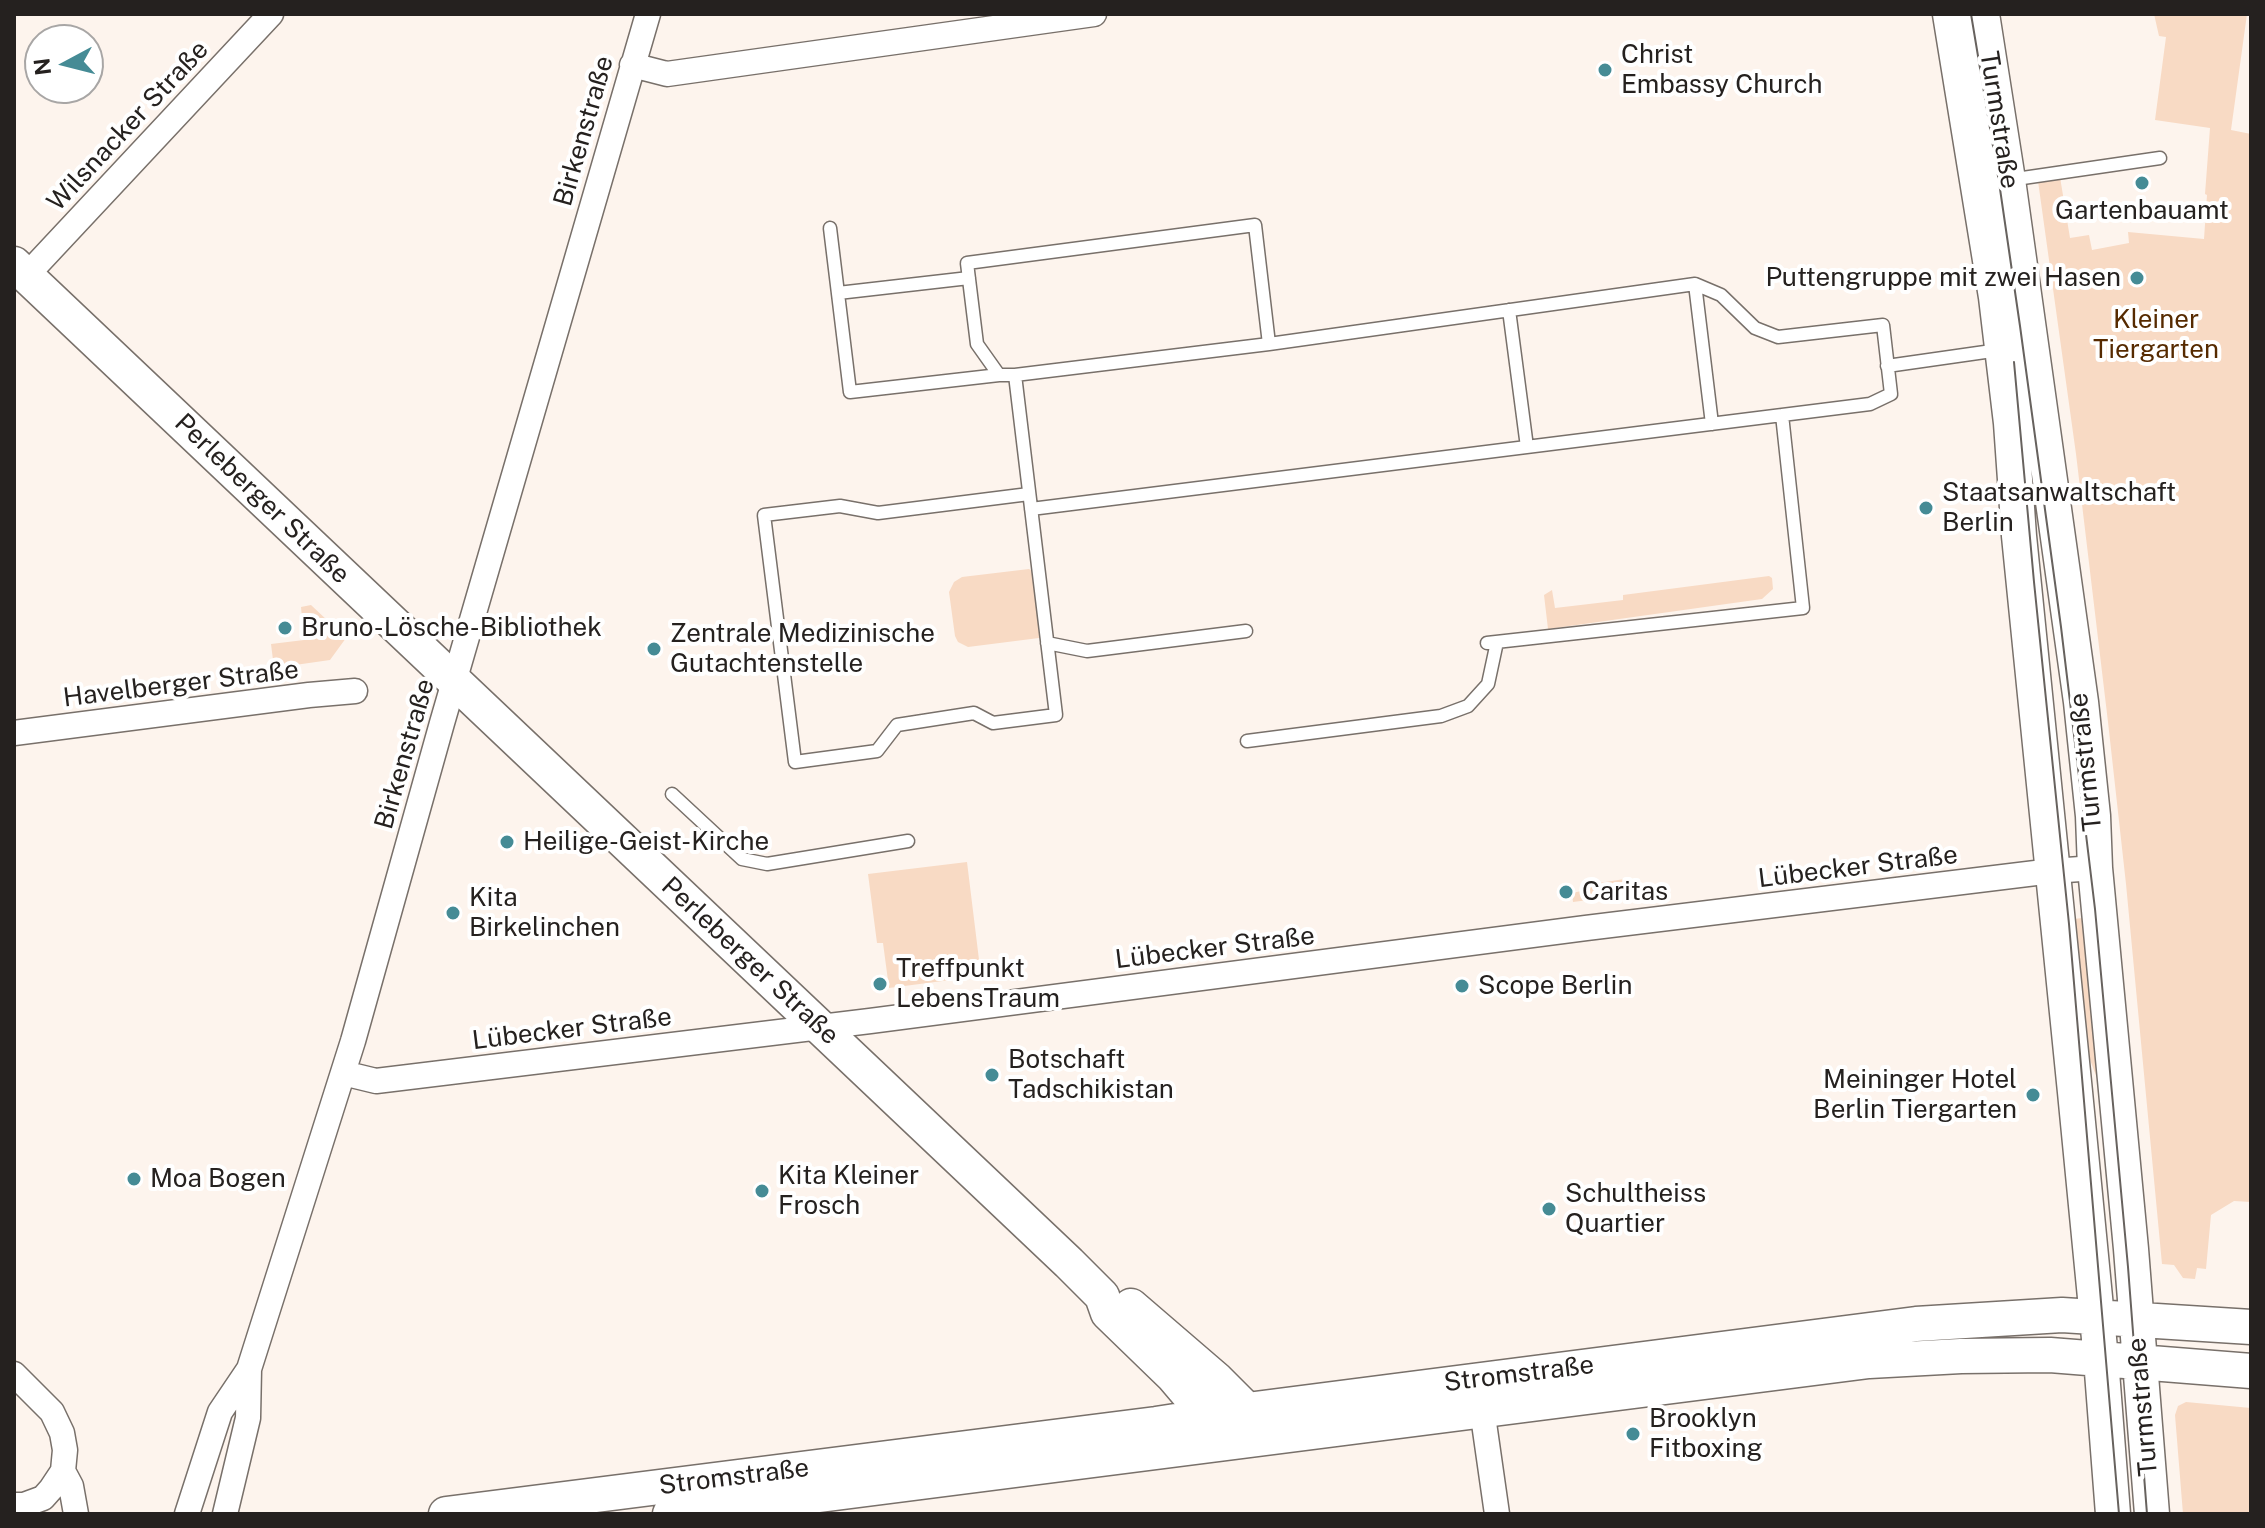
<!DOCTYPE html>
<meta charset="utf-8">
<style>
body{margin:0}
#map{position:relative;width:2265px;height:1528px;overflow:hidden;background:#fdf4ed;font-family:"Public Sans",sans-serif}
canvas{display:block}
.frame{position:absolute;inset:0;border:16px solid #25211f;pointer-events:none}
.north{position:absolute;left:24px;top:24px;width:80px;height:80px;box-sizing:border-box;background:#fff;border:2px solid #a8a6a5;border-radius:50%;rotate:263deg;font-size:22px;font-weight:700;line-height:32px;text-align:center;color:#25211f}
.north::after{content:'';display:block;margin:auto;width:28px;height:36px;background:#458b95;clip-path:polygon(50% 0,100% 100%,50% 72%,0 100%)}
</style>
<div id="map">
<canvas width="2265" height="1528"></canvas>
<div class="frame"></div>
<div class="north">N</div>
</div>
<script>
const g = document.querySelector('canvas').getContext('2d');
g.lineJoin = 'round';
function paint(path, color) { g.fillStyle = color; g.fill(path, 'evenodd'); }
const poly = rows => new Path2D(rows.map(r => 'M' + r).join(''));
function stroke(path, color, width, dash) { g.strokeStyle = color; g.lineWidth = width; g.lineCap = dash ? 'butt' : 'round'; g.setLineDash(dash || []); g.stroke(path); }
function write(font, color, halo, rows, align = 'center') {
  g.font = font + ' "Public Sans",sans-serif'; g.lineWidth = 8; g.setLineDash([]); g.textBaseline = 'middle'; g.strokeStyle = halo; g.fillStyle = color; for (const [text, x, y, turn = 0] of rows) {
    g.save(); g.translate(x, y); g.rotate((+turn || 0) * Math.PI / 180); g.textAlign = isNaN(turn) ? turn : align; if (halo) g.strokeText(text, 0, 0); g.fillText(text, 0, 0); g.restore();
  }
}
paint(poly([
 [2154,14,2247,14,2231,130,2251,134,2251,1202,2234,1201,2211,1215,2206,1269,2197,1268,2195,1279,2183,1278,2174,1265,2162,1264,2126,884,2108,722,2076,454,2038,181,2060,177,2070,238,2089,235,2092,250,2129,243,2128,232,2204,239,2207,195,2205,194,2210,128,2155,120,2166,37,2159,36],
 [1029,569,1032,571,1040,633,1039,638,968,647,958,642,955,636,949,592,954,582,962,577],
 [1769,576,1772,578,1773,589,1762,599,1548,629,1544,595,1552,590,1555,608,1623,600,1623,595],
 [311,605,346,638,330,660,274,668,271,644,304,640,301,607],
 [967,862,981,976,889,988,883,943,877,943,868,874],
 [1631,878,1634,894,1573,902,1572,893,1586,890,1586,885],
 [2082,918,2095,1047,2123,1261,2115,1262,2100,1086,2089,1057,2074,919],
 [2186,1402,2251,1408,2251,1514,2183,1514,2175,1415,2178,1406]
]), '#f8dac4');
const lane = poly([
 [2009,180,2160,158],
 [830,228,850,392,999,375,1015,375,1269,344,1695,284,1721,295,1755,328,1778,337,1883,325,1891,394,1870,404,1031,509],
 [1695,284,1712,424],
 [838,293,969,278],
 [1509,310,1527,447],
 [1887,366,1999,350],
 [999,375,977,344,967,263,1255,225,1269,344],
 [1015,375,1056,715,993,723,974,713,897,725,877,751,795,762,764,515,840,506,878,513,1029,494],
 [1047,643,1087,651,1246,631],
 [1487,643,1803,608,1782,415],
 [1247,741,1441,716,1468,706,1488,684,1497,642],
 [672,794,742,859,767,864,908,841]
]);
const street = poly([
 [632,65,667,74,1094,14],
 [26,276,271,14],
 [14,733,309,695,355,691],
 [343,1073,376,1081,870,1021,1586,928,2052,871,2095,868],
 [14,1374,52,1412,62,1433,65,1450,63,1471,51,1489,43,1498,24,1505,14,1505],
 [1482,1409,1497,1514],
 [63,1471,71,1486,76,1514],
 [187,1514,220,1412,249,1369],
 [225,1514,248,1418,249,1369,353,1041,442,723,648,14]
]);
const secondary = poly([
 [1950,14,1996,297,2011,423,2019,536,2075,1092,2101,1359,2113,1514],
 [1982,14,2008,180,2081,702,2093,816,2095,868,2131,1249,2152,1514],
 [14,264,1069,1263,1102,1296,1108,1313,1173,1376,1207,1416,1214,1444],
 [1131,1306,1217,1380,1247,1410,1249,1425],
 [446,1514,1156,1424,1247,1410,1916,1324,2062,1315,2251,1327],
 [670,1514,1869,1361,1961,1356,2050,1355,2251,1371]
]);
stroke(lane, '#78706a', 15);
stroke(street, '#78706a', 27);
stroke(secondary, '#78706a', 37);
stroke(lane, '#fff', 12);
stroke(street, '#fff', 24);
stroke(secondary, '#fff', 34);
stroke(poly([
 [1971,14,1999,182,2020,326,2061,627,2095,909,2128,1267,2147,1514],
 [2014,362,2034,582,2069,924,2119,1514]
]), '#67625e', 2);
for (const [x, y, r, color] of [
 [1605,70,8,"#458b95"],
 [2142,183,8,"#458b95"],
 [2137,278,8,"#458b95"],
 [1926,508,8,"#458b95"],
 [285,628,8,"#458b95"],
 [654,649,8,"#458b95"],
 [507,842,8,"#458b95"],
 [1566,892,8,"#458b95"],
 [453,913,8,"#458b95"],
 [880,984,8,"#458b95"],
 [1462,986,8,"#458b95"],
 [992,1075,8,"#458b95"],
 [2033,1095,8,"#458b95"],
 [134,1179,8,"#458b95"],
 [762,1191,8,"#458b95"],
 [1549,1209,8,"#458b95"],
 [1633,1434,8,"#458b95"]
]) { const dot = new Path2D(); dot.arc(x, y, r, 0, 2 * Math.PI); g.fillStyle = color; g.fill(dot); stroke(dot, '#fff', 3); }
write('26px', '#25211f', '#fff', [
 ["Christ",1621,55],
 ["Embassy Church",1621,85],
 ["Gartenbauamt",2142,211,"center"],
 ["Puttengruppe mit zwei Hasen",2121,278,"right"],
 ["Staatsanwaltschaft",1942,493],
 ["Berlin",1942,523],
 ["Bruno-Lösche-Bibliothek",301,628],
 ["Zentrale Medizinische",670,634],
 ["Gutachtenstelle",670,664],
 ["Heilige-Geist-Kirche",523,842],
 ["Caritas",1582,892],
 ["Kita",469,898],
 ["Birkelinchen",469,928],
 ["Treffpunkt",896,969],
 ["LebensTraum",896,999],
 ["Scope Berlin",1478,986],
 ["Botschaft",1008,1060],
 ["Tadschikistan",1008,1090],
 ["Meininger Hotel",2017,1080,"right"],
 ["Berlin Tiergarten",2017,1110,"right"],
 ["Kita Kleiner",778,1176],
 ["Frosch",778,1206],
 ["Moa Bogen",150,1179],
 ["Schultheiss",1565,1194],
 ["Quartier",1565,1224],
 ["Brooklyn",1649,1419],
 ["Fitboxing",1649,1449]
], 'left');
write('26px', '#25211f', '#fff', [
 ["Turmstraße",1999,120,81],
 ["Wilsnacker Straße",128,126,-47],
 ["Birkenstraße",584,131,-74],
 ["Perleberger Straße",262,499,44],
 ["Havelberger Straße",181,684,-7],
 ["Birkenstraße",405,754,-74],
 ["Turmstraße",2086,762,-96],
 ["Lübecker Straße",1858,867,-7],
 ["Lübecker Straße",1215,948,-7],
 ["Perleberger Straße",750,961,43],
 ["Lübecker Straße",572,1029,-7],
 ["Stromstraße",1519,1374,-7],
 ["Turmstraße",2143,1407,-95],
 ["Stromstraße",734,1477,-7]
]);
write('26px', '#562a00', '#fff', [
 ["Kleiner",2156,320],
 ["Tiergarten",2156,350]
]);
</script>
